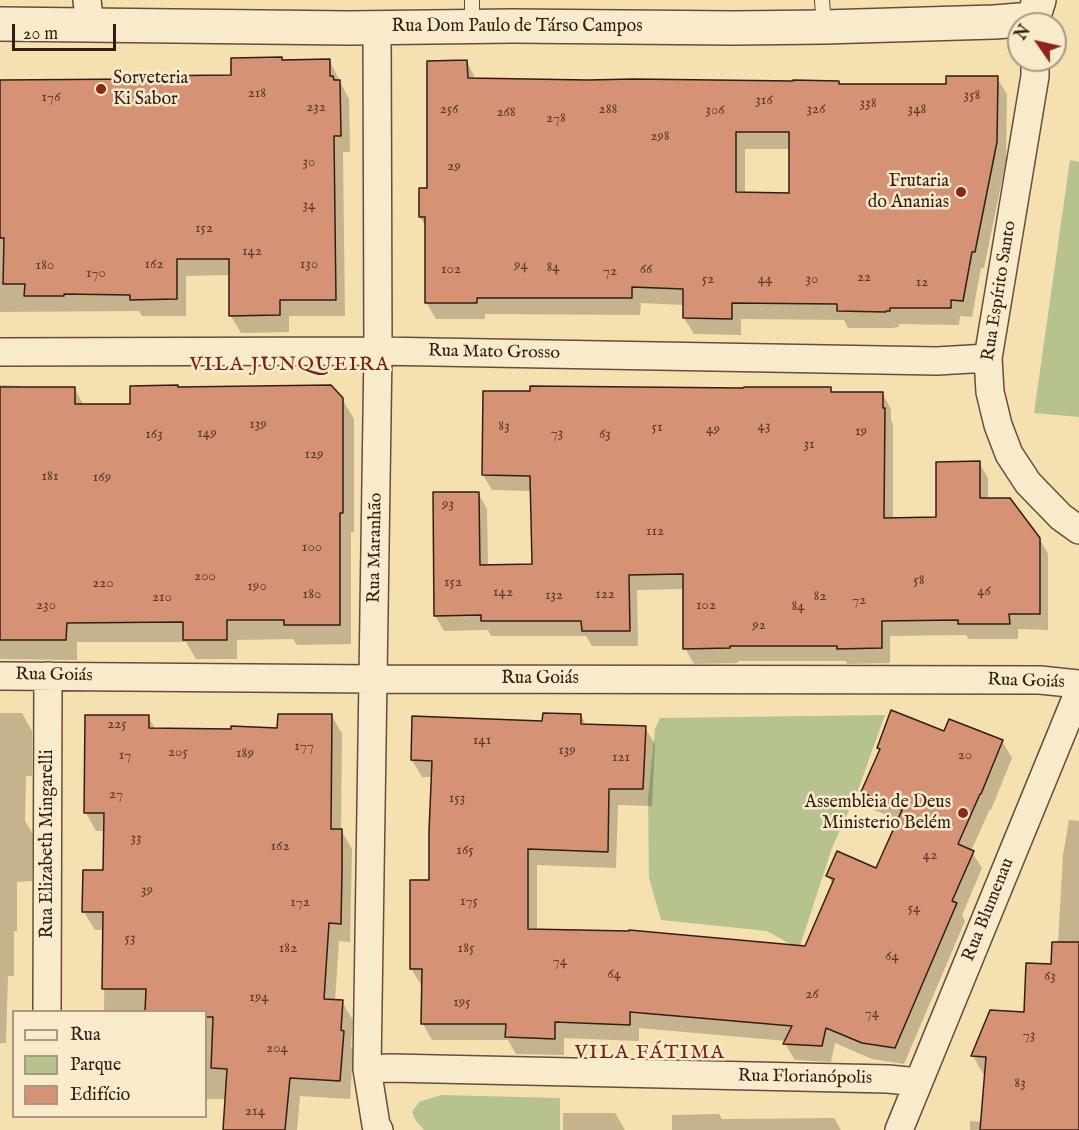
<!DOCTYPE html>
<meta charset="utf-8">
<style>
body{margin:0}
#map{position:relative;width:1079px;height:1130px;overflow:hidden;background:#f5e0af;font-family:"IM FELL English",serif}
canvas{display:block}
.legend{position:absolute;left:12px;top:1010px;width:195px;height:108px;box-sizing:border-box;background:#f8ebcb;border:2px solid #a99983;margin:0;padding:8px 10px;list-style:none;font-size:18px;color:#331e17}
.legend li{display:flex;align-items:center;gap:12px;height:30px}
.legend b{width:30px;border:2px solid #a99983}
.north{position:absolute;left:1007px;top:12px;width:60px;height:60px;box-sizing:border-box;background:#f8ebcb;border:2px solid #a99983;border-radius:50%;rotate:304deg;font-size:16px;font-weight:700;line-height:24px;text-align:center;color:#331e17}
.north::after{content:'';display:block;margin:auto;width:21px;height:27px;background:#8f2418;clip-path:polygon(50% 0,100% 100%,50% 72%,0 100%)}
.scale{position:absolute;left:12px;top:24px;width:104px;height:27px;box-sizing:border-box;border:3px solid #331e17;border-top:0;padding-left:8px;font-size:18px;line-height:21px;white-space:nowrap;color:#331e17;-webkit-text-stroke:4px #f8ebcb;paint-order:stroke}
</style>
<div id="map">
<canvas width="1079" height="1130"></canvas>
<ul class="legend">
<li><b style="height:8px;background:#f8ebcb"></b>Rua</li>
<li><b style="height:16px;background:#b6c38f"></b>Parque</li>
<li><b style="height:16px;background:#d69275"></b>Edifício</li>
</ul>
<div class="north">N</div>
<div class="scale">20 m</div>
</div>
<script>
const g = document.querySelector('canvas').getContext('2d');
g.lineJoin = 'round';
function paint(path, color) { g.fillStyle = color; g.fill(path, 'evenodd'); }
const poly = rows => new Path2D(rows.map(r => 'M' + r).join(''));
function stroke(path, color, width, dash) { g.strokeStyle = color; g.lineWidth = width; g.lineCap = dash ? 'butt' : 'round'; g.setLineDash(dash || []); g.stroke(path); }
function write(font, color, halo, rows, align = 'center') {
  g.font = font + ' "IM FELL English",serif'; g.lineWidth = 5; g.setLineDash([]); g.textBaseline = 'middle'; g.strokeStyle = halo; g.fillStyle = color; for (const [text, x, y, turn = 0] of rows) {
    g.save(); g.translate(x, y); g.rotate((+turn || 0) * Math.PI / 180); g.textAlign = isNaN(turn) ? turn : align; if (halo) g.strokeText(text, 0, 0); g.fillText(text, 0, 0); g.restore();
  }
}
paint(poly([
 [1070,160,1079,162,1079,417,1034,413],
 [885,715,858,790,832,848,799,949,767,931,661,920,649,878,648,798,655,729,660,718],
 [441,1095,560,1098,560,1130,424,1130,416,1121,412,1112,419,1102]
]), '#b6c38f');
paint(poly([
 [329,60,349,99,350,152,343,152,345,316,289,316,289,332,241,333,231,316,231,275,186,276,186,316,142,316,139,311,0,312,0,81,140,80,232,76,283,61],
 [467,62,476,80,839,82,840,85,947,86,997,78,1007,94,1006,160,984,268,981,268,972,317,960,316,959,325,899,324,899,327,895,327,895,328,848,328,844,320,741,319,741,335,694,334,684,318,684,305,641,303,640,315,485,314,485,319,436,319,426,302,426,227,420,217],
 [745,149,791,149,790,194,745,194],
 [0,385,22,386,23,389,75,389,84,406,131,405,178,388,342,399,354,419,354,532,351,532,351,644,297,645,293,639,237,640,237,659,196,659,186,642,77,642,77,660,0,659],
 [831,389,833,393,882,393,891,409,891,420,893,425,893,519,938,518,979,463,988,478,988,499,1039,538,1048,554,1048,630,1018,629,1018,639,969,639,966,635,890,636,890,663,847,664,846,661,738,661,738,663,694,664,685,648,684,589,637,590,638,646,592,646,586,636,491,636,488,630,444,631,435,615,478,493,487,509,488,566,534,565,532,491,492,490,483,475],
 [0,713,22,713,32,731,32,776,26,776,25,821,33,834,32,881,17,882,17,931,14,931,14,976,8,976,6,1043,0,1043],
 [581,715,586,725,645,728,655,744,652,806,618,805,616,868,537,865,537,930,806,947,833,885,828,876,877,870,899,820,872,809,863,792,881,752,878,747,945,733,1002,741,1012,758,991,810,990,809,971,851,982,868,962,915,965,921,904,1064,872,1059,835,1043,831,1062,795,1060,785,1044,786,1041,639,1028,639,1041,564,1038,564,1055,516,1054,508,1040,432,1040,423,1024,423,985,421,985,411,968,431,881,433,777,422,777,412,760,544,723],
 [332,716,342,734,341,830,352,849,350,942,339,941,335,1001,342,1002,353,1020,351,1046,353,1050,350,1099,300,1096,297,1130,224,1130,226,1099,206,1099,206,1012,104,1012,105,930,95,930,84,912,104,872,105,831,96,831,86,813,148,717,156,730,279,729],
 [1069,820,1079,821,1079,1096,983,1074,973,1056,991,1012,1025,1014,1053,966,1058,943,1063,855],
 [563,1113,615,1113,625,1130,563,1130],
 [719,1114,722,1119,834,1118,841,1130,672,1130,672,1115],
 [970,1121,1079,1128,1079,1130,970,1130]
]), '#0003');
const building = poly([
 [282,57,282,60,330,59,330,76,333,76,334,80,340,80,341,136,334,136,336,300,280,300,280,315,229,316,229,259,177,259,177,299,130,300,130,295,64,294,64,296,24,296,25,284,3,284,4,238,0,238,0,80,139,79,139,76,231,75,231,58,282,57],
 [467,60,468,78,588,80,634,79,793,81,793,80,839,81,839,84,946,84,946,76,998,76,997,142,975,252,972,252,963,301,951,300,951,308,890,308,890,311,886,311,886,312,837,311,837,304,732,303,732,319,683,318,683,289,632,287,632,298,477,298,477,303,425,303,425,217,419,217,419,188,427,188,427,61,467,60],
 [736,132,789,132,789,193,736,192,736,132],
 [178,385,178,387,331,385,343,398,343,513,340,513,340,625,284,625,284,620,227,620,227,640,183,640,183,622,67,623,66,640,0,640,0,387,75,387,75,404,130,404,130,386,178,385],
 [530,386,743,388,744,387,831,387,831,392,883,392,883,408,885,408,884,518,936,517,936,462,980,461,980,498,1010,498,1040,538,1040,614,1009,614,1010,624,958,624,958,620,882,621,882,648,837,649,837,646,730,646,730,648,683,649,683,574,629,575,630,631,582,631,581,621,481,621,481,615,434,616,433,492,479,492,480,565,532,564,530,476,482,475,483,391,530,391,530,386],
 [891,710,944,731,949,719,1003,740,981,794,980,794,958,844,974,851,952,901,957,903,895,1048,862,1043,826,1028,822,1046,783,1044,792,1026,630,1012,630,1025,555,1022,555,1039,505,1037,506,1024,421,1024,422,969,410,969,410,880,429,880,429,831,432,761,411,760,412,716,542,721,543,713,581,714,581,724,646,726,643,789,609,789,608,852,528,849,528,929,629,931,629,930,805,946,834,879,826,876,837,851,876,868,902,810,861,792,880,749,877,748,891,710],
 [278,714,332,714,331,829,342,829,342,872,341,924,329,923,324,999,343,1000,341,1030,344,1031,340,1081,290,1078,285,1130,223,1130,227,1069,211,1068,213,1017,206,1017,206,1011,145,1011,146,989,102,989,103,912,82,912,83,870,103,870,104,813,84,813,85,715,149,715,149,728,231,729,231,726,277,728,278,714],
 [1052,942,1079,942,1079,1130,980,1130,986,1057,971,1056,990,1010,1024,1012,1026,963,1051,964,1052,942]
]);
paint(building, '#d69275');
stroke(building, '#331e17', 1.5);
const service = poly([
 [472,0,472,26],
 [822,0,824,27]
]);
const minor = poly([
 [87,0,90,26],
 [377,28,378,351,367,1069,376,1125,379,1130],
 [1035,60,1035,76,988,358,990,392,998,425,1009,454,1028,483,1061,517,1079,530],
 [0,352,378,351,937,361,988,358],
 [0,676,374,679,1040,680,1079,684],
 [47,1012,48,676],
 [367,1069,391,1068,888,1079,918,1082],
 [899,1130,1079,691]
]);
const tertiary = poly([
 [0,24,349,28,512,26,734,28,824,27,994,22,1033,19,1039,0]
]);
stroke(service, '#644e3d', 16);
stroke(minor, '#644e3d', 30);
stroke(tertiary, '#644e3d', 36);
stroke(service, '#f8ebcb', 14);
stroke(minor, '#f8ebcb', 27);
stroke(tertiary, '#f8ebcb', 33);
for (const [x, y, r, color] of [
 [101,89,6,"#8f2418"],
 [961,192,6,"#8f2418"],
 [963,813,6,"#8f2418"]
]) { const dot = new Path2D(); dot.arc(x, y, r, 0, 2 * Math.PI); g.fillStyle = color; g.fill(dot); stroke(dot, '#f8ebcb', 2); }
write('15px', '#5c3b2e', null, [
 ["218",257,94],
 ["358",972,96],
 ["176",51,98],
 ["316",764,101],
 ["338",868,104],
 ["232",316,108],
 ["256",449,110],
 ["288",608,110],
 ["326",816,110],
 ["348",917,110],
 ["306",715,111],
 ["268",506,113],
 ["278",556,119],
 ["298",660,137],
 ["30",309,163],
 ["29",454,167],
 ["34",309,206],
 ["152",204,229],
 ["142",252,252],
 ["162",154,265],
 ["130",309,265],
 ["180",45,266],
 ["94",521,266],
 ["84",553,268],
 ["102",451,270],
 ["66",646,270],
 ["72",610,272],
 ["170",96,274],
 ["22",864,278],
 ["52",708,280],
 ["44",765,280],
 ["30",812,280],
 ["12",922,283],
 ["139",258,425],
 ["83",504,427],
 ["43",764,427],
 ["51",657,428],
 ["49",713,430],
 ["19",861,432],
 ["149",207,434],
 ["73",557,434],
 ["163",154,435],
 ["63",605,435],
 ["31",809,445],
 ["129",314,455],
 ["181",50,477],
 ["169",102,478],
 ["93",448,505],
 ["112",655,532],
 ["100",312,548],
 ["200",205,577],
 ["58",919,581],
 ["152",453,583],
 ["220",103,584],
 ["190",257,587],
 ["46",984,592],
 ["142",503,593],
 ["180",312,595],
 ["122",605,595],
 ["132",554,596],
 ["82",820,597],
 ["210",162,598],
 ["72",859,601],
 ["230",46,606],
 ["102",706,606],
 ["84",798,607],
 ["92",759,626],
 ["225",117,725],
 ["141",482,741],
 ["177",304,747],
 ["139",567,751],
 ["205",178,753],
 ["189",245,754],
 ["17",125,756],
 ["20",965,756],
 ["121",621,758],
 ["27",116,795],
 ["153",457,799],
 ["33",136,839],
 ["162",280,847],
 ["165",465,851],
 ["42",930,856],
 ["39",147,891],
 ["175",469,902],
 ["172",300,903],
 ["54",914,909],
 ["53",130,939],
 ["182",288,949],
 ["185",466,949],
 ["64",892,957],
 ["74",560,962],
 ["64",614,975],
 ["63",1050,977],
 ["26",812,995],
 ["194",259,998],
 ["195",462,1003],
 ["74",872,1014],
 ["73",1029,1036],
 ["204",277,1049],
 ["83",1020,1084],
 ["214",255,1112]
]);
write('18px', '#331e17', '#f8ebcb', [
 ["Rua Dom Paulo de Társo Campos",517,27],
 ["Rua Espírito Santo",1000,291,-81],
 ["Rua Mato Grosso",494,353,1],
 ["Rua Maranhão",376,548,-89],
 ["Rua Goiás",54,676,1],
 ["Rua Goiás",540,679],
 ["Rua Goiás",1026,682,2],
 ["Rua Elizabeth Mingarelli",48,844,-90],
 ["Rua Blumenau",989,910,-68],
 ["Rua Florianópolis",805,1078,1]
]);
write('18px', '#331e17', '#f8ebcb', [
 ["Sorveteria",113,79,"left"],
 ["Ki Sabor",113,100,"left"],
 ["Frutaria",949,182],
 ["do Ananias",949,203],
 ["Assembleia de Deus",951,803],
 ["Ministerio Belém",951,824]
], 'right');
g.letterSpacing = '1.5px';
write('20px', '#7a1f14', '#f8ebcb', [
 ["VILA JUNQUEIRA",290,366],
 ["VILA FÁTIMA",650,1054]
]);
g.letterSpacing = '0px';
</script>
